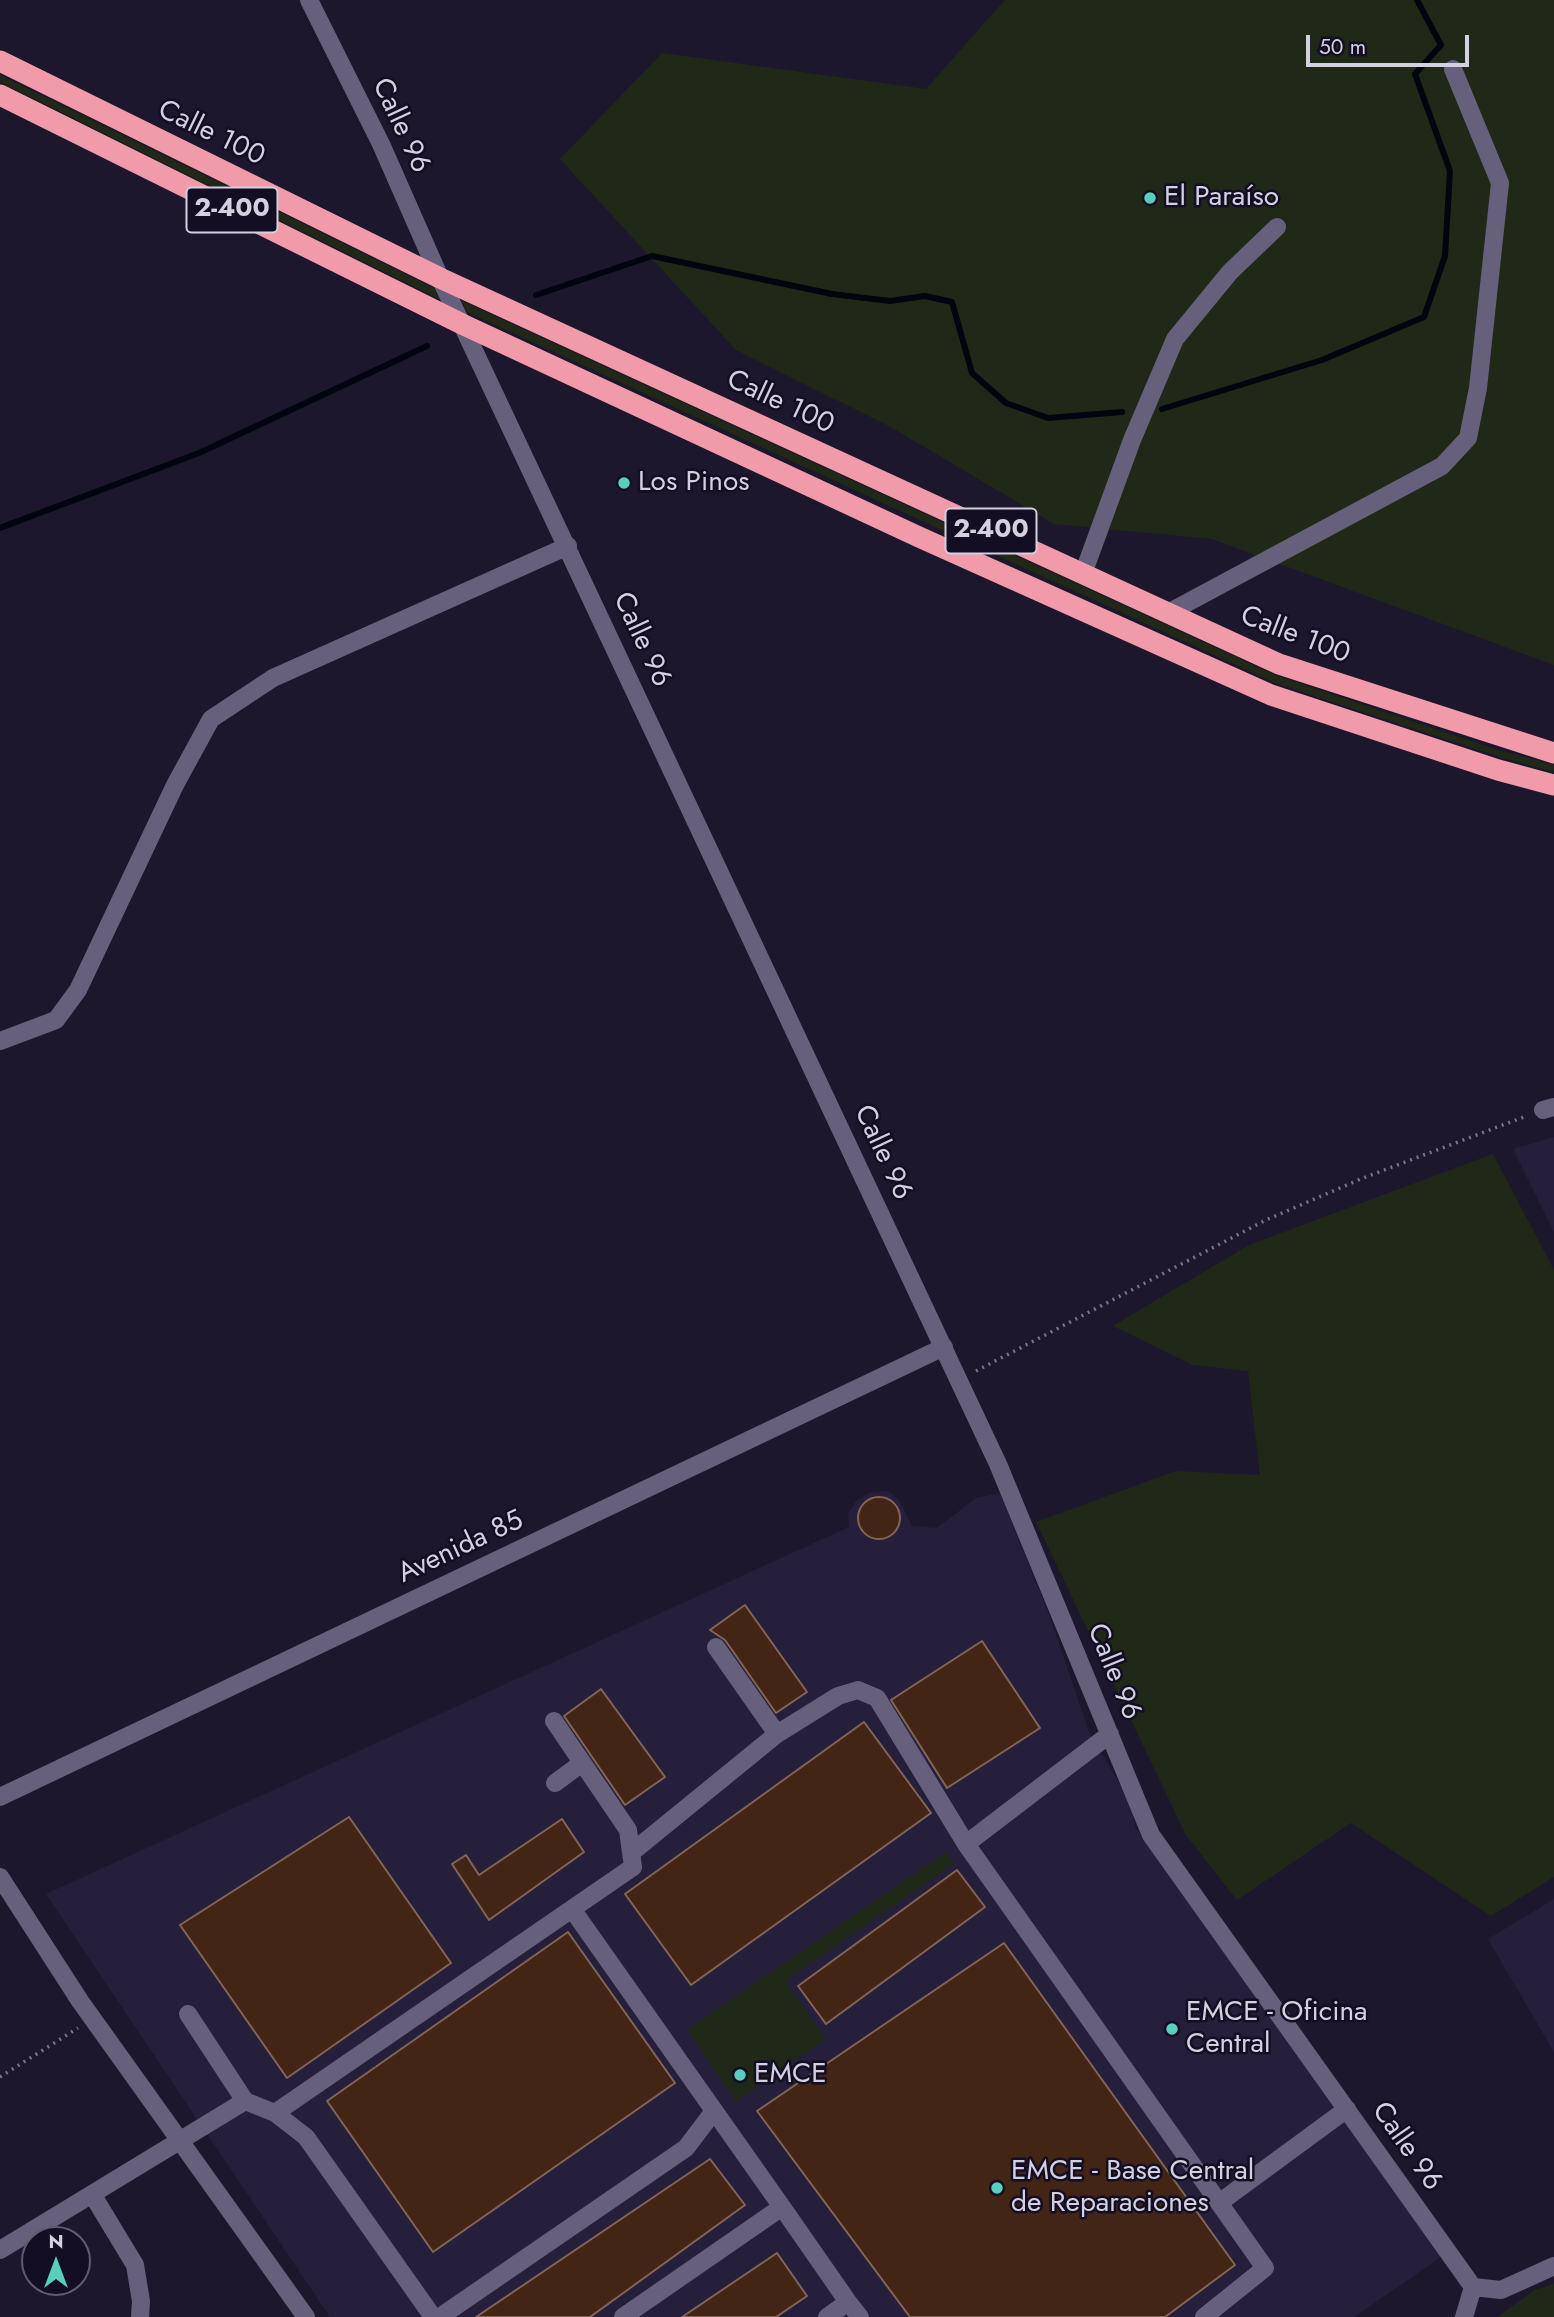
<!DOCTYPE html>
<meta charset="utf-8">
<style>
body{margin:0}
#map{position:relative;width:1554px;height:2317px;overflow:hidden;background:#1d172e;font-family:Jost,sans-serif}
canvas{display:block}
.north{position:absolute;left:21px;top:2226px;width:70px;height:70px;box-sizing:border-box;background:#140e24;border:2px solid #605c6f;border-radius:50%;rotate:0deg;font-size:19px;font-weight:700;line-height:28px;text-align:center;color:#d3d0e0}
.north::after{content:'';display:block;margin:auto;width:24px;height:32px;background:#5acebd;clip-path:polygon(50% 0,100% 100%,50% 72%,0 100%)}
.scale{position:absolute;left:1306px;top:35px;width:163px;height:32px;box-sizing:border-box;border:4px solid #d3d0e0;border-top:0;padding-left:9px;font-size:21px;line-height:24px;white-space:nowrap;color:#d3d0e0;-webkit-text-stroke:5px #140e24;paint-order:stroke}
</style>
<div id="map">
<canvas width="1554" height="2317"></canvas>
<div class="north">N</div>
<div class="scale">50 m</div>
</div>
<script>
const g = document.querySelector('canvas').getContext('2d');
g.lineJoin = 'round';
function paint(path, color) { g.fillStyle = color; g.fill(path, 'evenodd'); }
const poly = rows => new Path2D(rows.map(r => 'M' + r).join(''));
function stroke(path, color, width, dash) { g.strokeStyle = color; g.lineWidth = width; g.lineCap = dash ? 'butt' : 'round'; g.setLineDash(dash || []); g.stroke(path); }
function write(font, color, halo, rows, align = 'center') {
  g.font = font + ' Jost,sans-serif'; g.lineWidth = 5; g.setLineDash([]); g.textBaseline = 'middle'; g.strokeStyle = halo; g.fillStyle = color; for (const [text, x, y, turn = 0] of rows) {
    g.save(); g.translate(x, y); g.rotate((+turn || 0) * Math.PI / 180); g.textAlign = isNaN(turn) ? turn : align; if (halo) g.strokeText(text, 0, 0); g.fillText(text, 0, 0); g.restore();
  }
}
paint(poly([
 [1554,1137,1554,1232,1513,1149],
 [888,1491,899,1500,912,1526,937,1528,976,1498,1000,1493,1051,1620,1089,1732,1130,1801,1135,1827,1444,2255,1354,2317,330,2317,46,1894,849,1527,848,1514,856,1501,869,1493],
 [1554,1899,1554,2052,1488,1939]
]), '#261f3b');
paint(poly([
 [1005,0,1554,0,1554,665,1212,539,1054,524,891,427,736,350,560,159,662,53,926,89],
 [0,75,438,290,441,300,0,82],
 [462,301,1275,675,1495,749,1554,765,1554,772,1503,758,1275,683,467,312],
 [1493,1154,1554,1270,1554,1877,1491,1916,1351,1823,1237,1900,1186,1835,1036,1522,1176,1471,1260,1475,1248,1371,1193,1365,1113,1326,1249,1245],
 [946,1852,954,1864,785,1981,826,2039,736,2101,687,2030],
 [1554,2284,1554,2317,1497,2317,1535,2290]
]), '#202917');
stroke(poly([
 [536,295,652,256,832,294,890,301,925,296,952,302,972,373,1006,403,1048,418,1122,412],
 [1162,409,1322,360,1424,317,1445,256,1450,171,1415,74,1441,45,1417,0],
 [0,528,199,453,427,346]
]), '#00050f', 6);
const building = poly([
 '858 1518a21 21 0 1 1 42 0a21 21 0 1 1-42 0Z',
 [745,1605,807,1692,776,1713,725,1640,710,1630,745,1605],
 [982,1641,1040,1728,947,1788,891,1700,982,1641],
 [601,1689,665,1777,625,1805,564,1716,601,1689],
 [864,1722,931,1813,691,1985,625,1894,864,1722],
 [349,1817,451,1963,287,2078,180,1925,349,1817],
 [562,1819,584,1852,489,1920,452,1864,466,1855,479,1875,562,1819],
 [957,1870,985,1907,826,2024,798,1986,957,1870],
 [568,1932,675,2083,433,2252,327,2101,568,1932],
 [1004,1943,1235,2265,1165,2317,910,2317,757,2111,1004,1943],
 [710,2159,745,2205,590,2317,476,2317,710,2159],
 [777,2253,807,2296,776,2317,682,2317,777,2253]
]);
paint(building, '#422515');
stroke(building, '#826556', 2);
stroke(poly([
 [976,1371,1266,1220,1363,1178,1524,1117],
 [0,2077,78,2028]
]), '#797588', 3.5, [2, 5]);
stroke(poly([
 [309,0,381,144,440,278,998,1464,1151,1835,1473,2287],
 [1083,574,1132,440,1175,339,1230,272,1277,227],
 [1168,613,1442,466,1468,438,1478,388,1500,183,1453,69],
 [0,1041,56,1020,78,990,175,785,211,719,273,678,568,546],
 [1543,1110,1554,1107],
 [716,1647,777,1734],
 [555,1783,582,1763],
 [0,1797,944,1347],
 [966,1844,1110,1734],
 [631,1853,777,1734,838,1696,858,1690,877,1698,966,1844,1265,2268,1204,2317],
 [0,1877,80,2001,306,2317],
 [572,1909,782,2207],
 [188,2014,245,2101],
 [275,2113,633,1867,628,1830,554,1721],
 [92,2194,135,2265,141,2301,140,2317],
 [1219,2203,1347,2109],
 [0,2250,245,2101,275,2113,306,2137,433,2317],
 [1473,2287,1501,2290,1554,2266],
 [440,2317,686,2148,714,2111],
 [623,2317,782,2207,848,2302],
 [827,2317,848,2302,860,2317],
 [1464,2317,1473,2287]
]), '#66607c', 18);
stroke(poly([
 [0,61,440,278,1279,664,1554,753],
 [0,95,464,325,919,537,1271,695,1498,770,1554,785]
]), '#f19aa9', 21);
for (const [x, y, r, color] of [
 [1150,198,7,"#5acebd"],
 [624,483,7,"#5acebd"],
 [1172,2029,7,"#5acebd"],
 [740,2075,7,"#5acebd"],
 [997,2188,7,"#5acebd"]
]) { const dot = new Path2D(); dot.arc(x, y, r, 0, 2 * Math.PI); g.fillStyle = color; g.fill(dot); stroke(dot, '#140e24', 2.5); }
for (const [x, y, w] of [
 [232,210,91],
 [991,531,91]
]) { const box = new Path2D(); box.roundRect(x - w / 2, y - 22.5, w, 45, 5); g.fillStyle = '#140e24'; g.fill(box); stroke(box, '#d3d0e0', 2); }
write('bold 26px', '#d3d0e0', null, [
 ["2-400",232,210],
 ["2-400",991,531]
]);
write('28px', '#d3d0e0', '#140e24', [
 ["Calle 96",400,126,65],
 ["Calle 100",211,134,26],
 ["Calle 100",780,403,25],
 ["Calle 100",1295,636,21],
 ["Calle 96",641,640,65],
 ["Calle 96",882,1153,65],
 ["Avenida 85",461,1548,-25],
 ["Calle 96",1113,1672,68],
 ["Calle 96",1406,2147,55]
]);
write('28px', '#d3d0e0', '#140e24', [
 ["El Paraíso",1164,198],
 ["Los Pinos",638,483],
 ["EMCE - Oficina",1186,2013],
 ["Central",1186,2045],
 ["EMCE",754,2075],
 ["EMCE - Base Central",1011,2172],
 ["de Reparaciones",1011,2204]
], 'left');
</script>
